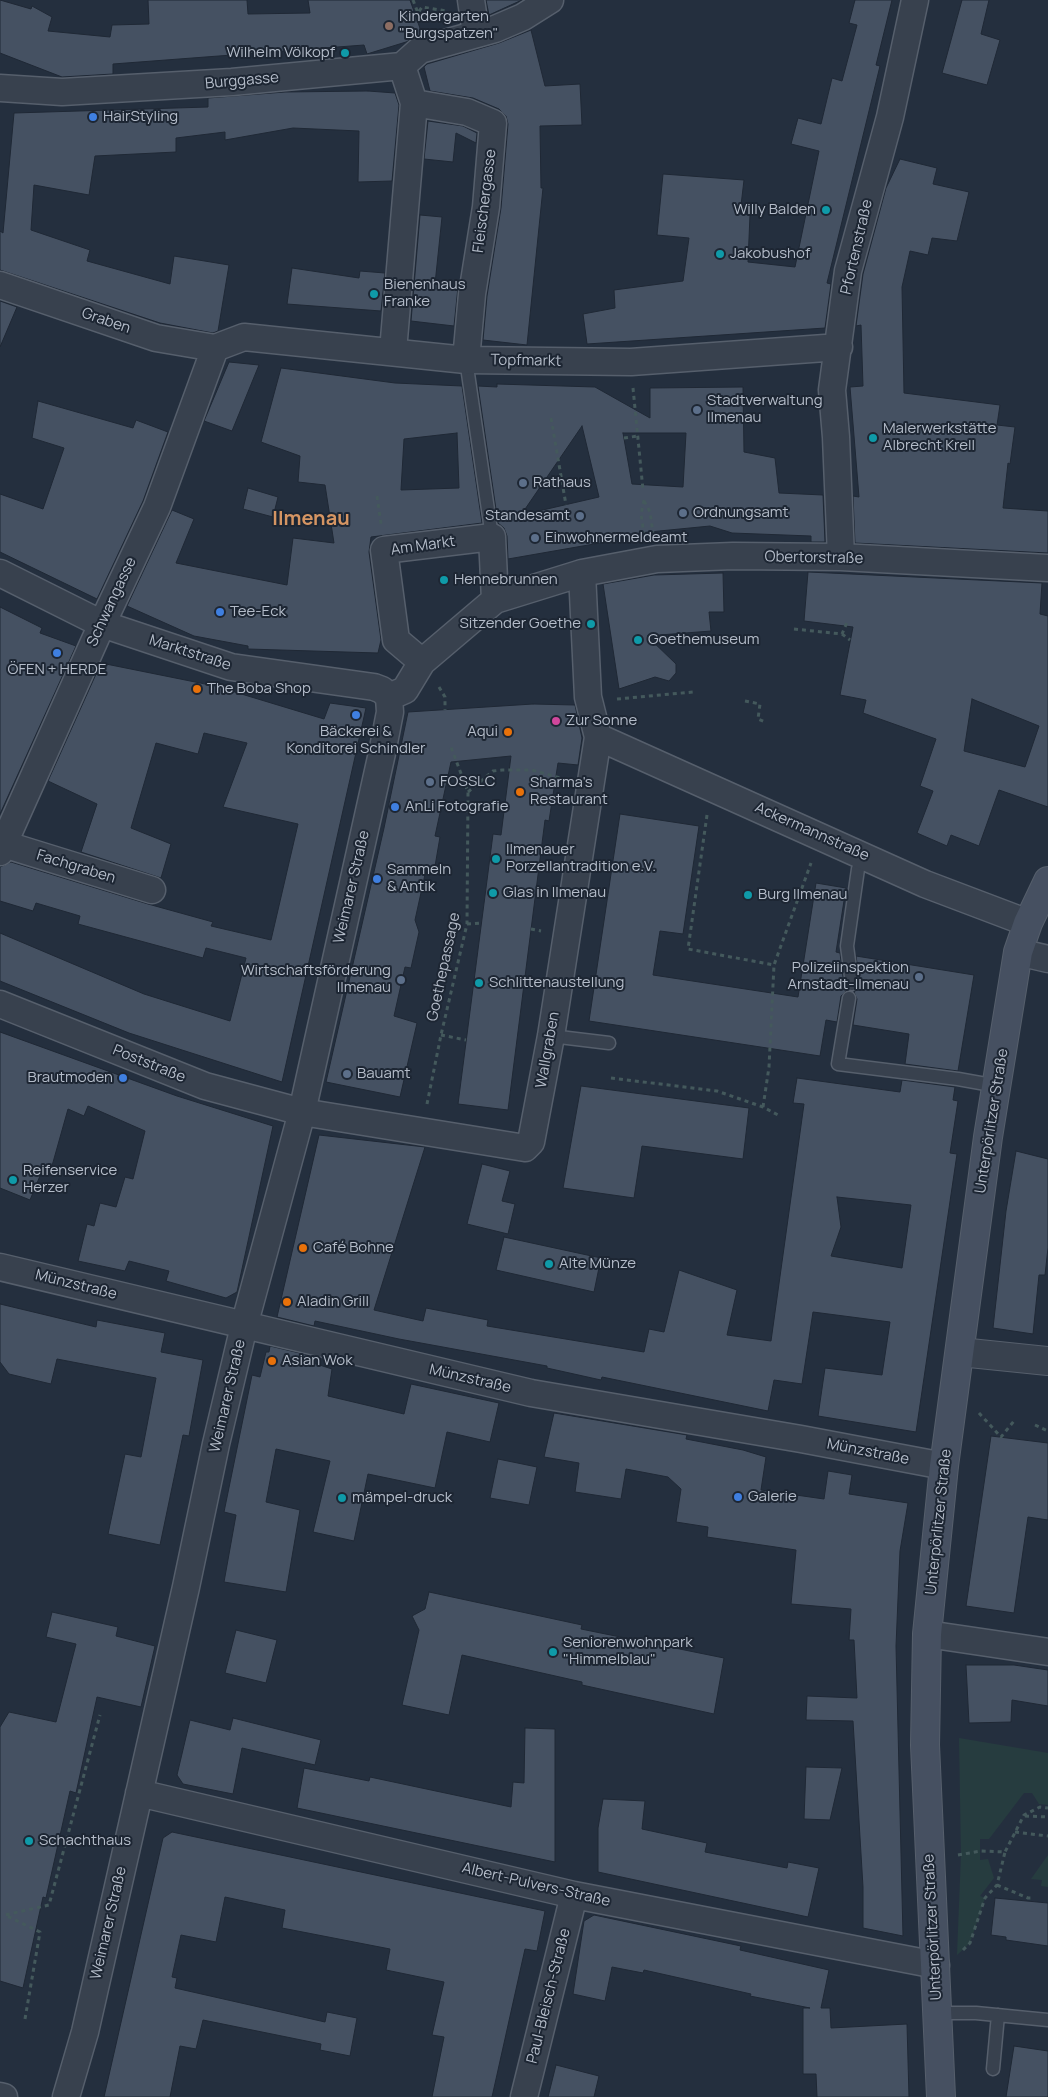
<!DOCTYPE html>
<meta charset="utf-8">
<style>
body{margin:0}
canvas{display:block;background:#242f3e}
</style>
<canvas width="1048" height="2097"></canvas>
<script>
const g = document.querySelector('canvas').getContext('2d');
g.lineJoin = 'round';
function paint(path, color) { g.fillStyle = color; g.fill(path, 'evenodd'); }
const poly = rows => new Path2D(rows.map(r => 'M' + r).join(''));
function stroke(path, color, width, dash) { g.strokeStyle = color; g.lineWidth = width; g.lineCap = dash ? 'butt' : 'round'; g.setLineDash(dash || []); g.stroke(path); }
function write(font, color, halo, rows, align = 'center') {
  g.font = font + ' Manrope,sans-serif'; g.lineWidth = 4; g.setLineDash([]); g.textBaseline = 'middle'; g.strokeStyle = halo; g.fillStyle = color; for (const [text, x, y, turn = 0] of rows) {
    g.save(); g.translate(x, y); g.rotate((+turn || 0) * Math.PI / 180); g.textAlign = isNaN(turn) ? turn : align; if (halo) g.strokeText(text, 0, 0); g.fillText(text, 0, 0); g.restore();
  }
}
paint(poly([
 [959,1738,1048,1753,1048,1805,1039,1804,1032,1793,1024,1793,989,1839,980,1839,980,1860,988,1859,994,1878,980,1896,985,1898,970,1943,957,1955,961,1855],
 [1048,1855,1048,1887,1041,1886,1042,1880,1031,1879]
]), '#263c3f');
const building = poly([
 [0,0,31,9,32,6,52,17,48,31,110,37,112,25,149,24,148,0,247,0,248,14,310,13,308,0,410,0,422,34,406,42,367,54,364,45,113,64,113,74,62,77,0,53,0,0],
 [486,0,522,0,489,15,486,0],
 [855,0,892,0,876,65,880,66,827,283,831,284,825,328,587,344,583,314,615,308,614,290,683,281,689,238,657,235,663,174,744,180,740,214,750,215,748,262,795,267,819,151,791,144,798,118,821,124,832,78,842,81,857,25,849,23,855,0],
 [962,0,989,0,981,34,1000,40,987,85,942,73,962,0],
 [531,30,545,86,580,84,582,125,540,126,541,188,543,188,527,345,483,340,487,296,501,208,508,124,506,116,499,109,473,98,430,91,424,67,427,64,499,43,531,30],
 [368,91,395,93,399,105,392,181,358,182,359,131,293,128,225,140,225,132,176,138,176,152,95,156,89,195,34,185,31,230,90,250,87,261,170,284,174,256,229,265,218,331,213,333,160,323,0,270,0,231,3,233,14,113,208,107,208,98,285,92,368,91],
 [428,121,463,126,477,133,476,143,456,133,453,162,424,159,428,121],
 [900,159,937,168,933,184,969,192,957,241,932,238,928,255,910,251,902,287,904,393,1000,405,997,425,1015,427,1010,464,1008,463,1003,508,1048,511,1048,553,855,543,853,496,859,497,850,387,863,386,861,325,856,326,863,274,886,188,900,159],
 [420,215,442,217,435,284,458,287,454,326,411,321,420,215],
 [292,268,359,278,360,271,385,273,381,311,287,304,292,268],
 [0,301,17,307,0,347,0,301],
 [229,362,259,365,232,431,204,421,229,362],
 [281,368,395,383,462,386,482,523,371,537,369,552,381,640,378,653,248,649,248,646,194,636,127,606,172,510,194,519,176,563,287,585,293,538,334,543,325,485,298,482,300,456,261,442,281,368],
 [457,433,459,488,401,490,404,439,457,433],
 [497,384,595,387,650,418,650,388,743,387,744,452,775,458,779,493,823,495,825,542,811,542,811,536,732,533,710,526,639,533,640,536,508,559,507,536,504,528,498,523,478,386,497,387,497,384],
 [582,426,599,497,521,515,582,426],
 [623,433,686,433,683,487,632,484,623,433],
 [38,401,133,428,136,420,168,432,143,501,97,599,0,552,0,494,43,509,64,448,32,438,38,401],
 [248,488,278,497,273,517,243,509,248,488],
 [808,572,1042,583,1040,614,1048,616,1048,807,999,790,979,846,951,835,947,846,917,833,933,791,920,786,936,739,863,713,866,700,840,695,853,627,804,621,808,572],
 [972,699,1039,726,1025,767,964,751,972,699],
 [723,573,724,612,709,612,711,631,647,636,676,664,676,673,669,681,655,677,619,689,603,584,654,575,723,573],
 [0,607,42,628,40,633,76,646,0,814,0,607],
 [101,663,215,686,324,719,330,703,366,708,282,1082,129,1033,0,981,0,933,144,994,230,1021,246,958,206,948,203,958,78,924,80,916,36,903,33,911,0,901,0,867,11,862,148,904,213,922,211,926,271,940,298,824,223,807,247,743,204,733,198,754,156,743,131,828,171,844,161,878,81,852,97,804,48,781,101,663],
 [533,704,575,705,582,738,578,765,558,763,549,821,545,820,508,1110,458,1104,493,834,501,835,511,756,451,762,435,836,440,837,434,872,426,870,415,920,419,932,411,968,405,967,394,1016,417,1023,400,1097,326,1082,384,828,408,712,533,704],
 [620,814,699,826,683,934,660,931,653,975,798,997,816,883,846,888,836,952,840,953,844,985,847,990,841,996,837,1022,826,1020,820,1056,589,1021,620,814],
 [856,956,974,975,958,1071,905,1064,909,1034,853,1025,857,999,854,992,859,988,860,983,856,956],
 [0,1032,177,1096,273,1126,237,1292,226,1298,166,1281,169,1271,129,1261,125,1271,78,1261,87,1224,94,1226,100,1203,116,1207,125,1177,133,1179,145,1131,88,1106,84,1116,68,1109,50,1173,42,1171,30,1200,0,1188,0,1032],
 [797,1078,900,1092,902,1080,955,1087,953,1100,958,1101,950,1153,957,1154,916,1432,818,1416,825,1368,882,1375,890,1322,813,1312,802,1384,774,1380,768,1411,602,1377,601,1380,547,1368,547,1366,399,1339,315,1321,314,1326,277,1317,319,1135,425,1147,374,1310,423,1321,426,1308,488,1320,487,1326,644,1352,649,1329,664,1332,679,1270,737,1290,727,1335,771,1341,804,1104,793,1103,797,1078],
 [837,1197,911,1205,902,1268,831,1256,841,1227,837,1197],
 [581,1086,749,1108,743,1159,642,1146,634,1198,563,1188,581,1086],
 [1016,1151,1048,1159,1048,1248,1045,1275,1039,1275,1033,1334,993,1328,1006,1211,1016,1151],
 [482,1164,510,1171,502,1201,515,1204,508,1234,467,1224,482,1164],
 [504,1237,601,1258,594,1292,496,1270,504,1237],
 [0,1304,96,1327,97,1320,165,1333,161,1352,203,1360,189,1436,183,1435,160,1545,108,1534,125,1454,141,1457,156,1378,57,1359,51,1384,9,1374,0,1362,0,1304],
 [270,1346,308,1355,307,1361,332,1369,328,1396,404,1414,411,1384,499,1403,490,1442,447,1432,435,1488,368,1474,354,1541,313,1532,330,1461,276,1449,266,1502,300,1510,286,1592,224,1582,236,1515,224,1512,252,1375,260,1377,266,1352,269,1352,270,1346],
 [554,1413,687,1435,686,1439,743,1450,766,1457,761,1490,824,1499,828,1471,852,1475,849,1494,908,1503,900,1551,896,1646,903,1936,863,1928,863,1887,853,1721,806,1720,807,1696,857,1698,854,1640,849,1640,851,1609,791,1604,796,1550,707,1537,708,1527,676,1522,681,1489,668,1477,626,1469,621,1499,575,1492,579,1463,544,1457,554,1413],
 [991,1436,1048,1443,1048,1520,1028,1517,1014,1613,966,1606,991,1436],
 [498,1459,537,1467,529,1505,490,1498,498,1459],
 [429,1592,582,1625,581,1629,724,1658,714,1714,582,1685,582,1682,462,1655,449,1715,402,1705,419,1630,412,1616,425,1609,429,1592],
 [52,1612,118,1627,116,1636,155,1646,141,1707,97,1697,76,1793,70,1791,46,1898,43,1897,23,1988,0,1981,0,1727,9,1712,56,1722,76,1644,46,1637,52,1612],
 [236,1630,277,1640,266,1683,225,1673,236,1630],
 [966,1665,1014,1665,1048,1670,1048,1706,1012,1700,1011,1722,969,1723,966,1665],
 [233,1718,321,1740,315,1765,242,1748,233,1794,183,1784,177,1775,190,1720,230,1730,233,1718],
 [525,1728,555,1729,555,1862,297,1808,304,1768,369,1781,370,1777,511,1807,513,1782,524,1783,525,1728],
 [806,1767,842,1768,830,1820,804,1819,806,1767],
 [603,1799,645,1801,642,1829,707,1843,705,1852,787,1868,788,1862,819,1868,808,1917,598,1872,598,1828,603,1799],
 [172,1832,545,1911,537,1951,525,1949,492,2097,432,2097,444,2037,432,2035,444,1982,386,1970,390,1949,282,1928,285,1910,225,1897,216,1942,181,1935,172,1977,177,1978,175,1988,325,2022,327,2012,357,2018,350,2056,320,2050,321,2044,203,2020,196,2049,180,2046,170,2097,104,2097,163,1838,172,1832],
 [995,1898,1048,1903,1048,1946,1006,1940,1006,1937,991,1935,995,1898],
 [594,1915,741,1946,740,1950,829,1970,821,2008,830,2008,831,2028,907,2024,909,2097,817,2097,816,2074,803,2074,803,2008,810,2008,750,1996,751,1994,644,1970,643,1973,612,1967,605,2001,573,1994,584,1921,594,1915],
 [1014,2046,1048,2051,1048,2097,1006,2097,1014,2046],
 [556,2065,599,2076,594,2097,548,2097,556,2065]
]);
paint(building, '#455162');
stroke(building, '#1f2835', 1);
const service = poly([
 [466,360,492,537],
 [852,984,847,946,858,869,864,856],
 [849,998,838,1064,958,1079,997,1086],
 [551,1036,609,1043],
 [938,2013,976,2013,1048,2020],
 [993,2069,998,2015]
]);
const minor = poly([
 [471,0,476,34],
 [0,88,62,92,232,82,402,66,420,50,495,29,523,17,550,0],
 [414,103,467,112,493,123,486,207,472,294,466,360],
 [0,285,156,338,215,348],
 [215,348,244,337,466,360,631,362,839,347],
 [393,351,414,103,402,66],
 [841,557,836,437,832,390,848,271,890,117,915,0],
 [0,573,102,624,231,667,374,687,382,690,389,697],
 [422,662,396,640,384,550,492,537,495,600],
 [389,697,405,690,422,662,495,600,582,573,657,559,733,556,841,557,1048,568],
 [598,737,925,884,1028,923],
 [0,843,152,890],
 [0,852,102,624,157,507,215,348],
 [1018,952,1048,959],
 [0,1004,205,1086,302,1112,525,1148,531,1142,551,1036,598,737,588,697,582,573],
 [0,1267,531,1393,801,1439,944,1466],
 [927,1634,1048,1652],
 [139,1793,574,1895,936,1965],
 [0,2096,4,2097],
 [66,2097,85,2032,186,1587,216,1444,244,1326,302,1112,382,753,390,712,389,697],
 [524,2097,574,1895]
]);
const tertiary = poly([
 [960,1352,1048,1361]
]);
const secondary = poly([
 [941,2097,925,1745,927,1634,944,1466,988,1137,1018,952,1028,923,1048,881]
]);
stroke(service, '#565f6c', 15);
stroke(minor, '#565f6c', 29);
stroke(tertiary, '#565f6c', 30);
stroke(secondary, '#565f6c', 30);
stroke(poly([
 [413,0,418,13,422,7,446,11],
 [633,388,643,490],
 [551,418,566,505],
 [624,438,638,436],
 [377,496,381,524],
 [644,500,641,514,644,534],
 [644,501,650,512,653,533],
 [794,629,842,634,848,620],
 [842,634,850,640],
 [439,687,445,697,445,710],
 [617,699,693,692],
 [745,701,760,704,758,719,765,722],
 [468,792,493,771,502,770,532,770,564,779],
 [707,815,688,949,774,965,811,863],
 [467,924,481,923],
 [531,929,541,931],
 [441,1035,466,1040],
 [611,1078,717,1091,763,1107,778,1115],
 [427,1104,441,1035,467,924,468,792,451,747],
 [763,1107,769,1067,774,965],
 [979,1413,1001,1437,1014,1421],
 [1035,1425,1048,1431],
 [1025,1816,1048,1817],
 [1015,1832,1048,1836],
 [958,1855,981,1851,1005,1852,1024,1815,1040,1807,1048,1808],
 [997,1885,1028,1898,1034,1898],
 [963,1950,970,1943,985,1898,997,1885,1005,1852],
 [25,2019,40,1932,5,1915,49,1905,100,1715]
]), '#44595c', 3, [4, 4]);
stroke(service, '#38414e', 12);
stroke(minor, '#38414e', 26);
stroke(tertiary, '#38414e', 28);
stroke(secondary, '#465061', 28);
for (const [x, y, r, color] of [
 [389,26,5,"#8d6e63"],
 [345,53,5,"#0f9aa8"],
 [93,117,5,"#3f7fe0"],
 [826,210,5,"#0f9aa8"],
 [720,254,5,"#0f9aa8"],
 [374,294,5,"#0f9aa8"],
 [697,410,5,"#5c6f8a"],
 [873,438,5,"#0f9aa8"],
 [523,483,5,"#5c6f8a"],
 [683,513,5,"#5c6f8a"],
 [580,516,5,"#5c6f8a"],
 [535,538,5,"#5c6f8a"],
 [444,580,5,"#0f9aa8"],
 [220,612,5,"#3f7fe0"],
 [591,624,5,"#0f9aa8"],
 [638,640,5,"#0f9aa8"],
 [57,653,5,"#3f7fe0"],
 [197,689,5,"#e8710a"],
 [356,715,5,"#3f7fe0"],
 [556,721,5,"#d1479c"],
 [508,732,5,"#e8710a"],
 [430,782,5,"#5c6f8a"],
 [520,792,5,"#e8710a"],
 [395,807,5,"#3f7fe0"],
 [496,859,5,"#0f9aa8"],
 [377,879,5,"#3f7fe0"],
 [493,893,5,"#0f9aa8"],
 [748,895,5,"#0f9aa8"],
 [919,977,5,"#5c6f8a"],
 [401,980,5,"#5c6f8a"],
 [479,983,5,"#0f9aa8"],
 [347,1074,5,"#5c6f8a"],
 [123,1078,5,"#3f7fe0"],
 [13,1180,5,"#0f9aa8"],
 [303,1248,5,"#e8710a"],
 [549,1264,5,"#0f9aa8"],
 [287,1302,5,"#e8710a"],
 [272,1361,5,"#e8710a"],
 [738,1497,5,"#3f7fe0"],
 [342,1498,5,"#0f9aa8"],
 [553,1652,5,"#0f9aa8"],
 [29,1841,5,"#0f9aa8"]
]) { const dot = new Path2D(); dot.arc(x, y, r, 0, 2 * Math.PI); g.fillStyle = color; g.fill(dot); stroke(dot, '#1d2633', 2); }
write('15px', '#b4bcc9', '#1d2633', [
 ["Kindergarten",399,17],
 ["\"Burgspatzen\"",399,34],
 ["Wilhelm Völkopf",335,53,"right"],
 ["HairStyling",103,117],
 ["Willy Balden",816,210,"right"],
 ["Jakobushof",730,254],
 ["Bienenhaus",384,285],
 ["Franke",384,302],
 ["Stadtverwaltung",707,401],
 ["Ilmenau",707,418],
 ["Malerwerkstätte",883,429],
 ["Albrecht Krell",883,446],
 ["Rathaus",533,483],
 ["Ordnungsamt",693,513],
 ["Standesamt",570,516,"right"],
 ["Einwohnermeldeamt",545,538],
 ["Hennebrunnen",454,580],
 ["Tee-Eck",230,612],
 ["Sitzender Goethe",581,624,"right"],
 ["Goethemuseum",648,640],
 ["ÖFEN + HERDE",57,670,"center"],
 ["The Boba Shop",207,689],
 ["Zur Sonne",566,721],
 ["Bäckerei &",356,732,"center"],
 ["Konditorei Schindler",356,749,"center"],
 ["Aqui",498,732,"right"],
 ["FOSSLC",440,782],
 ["Sharma's",530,783],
 ["Restaurant",530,800],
 ["AnLi Fotografie",405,807],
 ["Ilmenauer",506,850],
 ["Porzellantradition e.V.",506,867],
 ["Sammeln",387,870],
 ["& Antik",387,887],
 ["Glas in Ilmenau",503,893],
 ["Burg Ilmenau",758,895],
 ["Polizeiinspektion",909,968,"right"],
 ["Arnstadt-Ilmenau",909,985,"right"],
 ["Wirtschaftsförderung",391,971,"right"],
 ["Ilmenau",391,988,"right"],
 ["Schlittenaustellung",489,983],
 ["Bauamt",357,1074],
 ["Brautmoden",113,1078,"right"],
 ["Reifenservice",23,1171],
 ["Herzer",23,1188],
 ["Café Bohne",313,1248],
 ["Alte Münze",559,1264],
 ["Aladin Grill",297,1302],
 ["Asian Wok",282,1361],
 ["Galerie",748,1497],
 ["mämpel-druck",352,1498],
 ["Seniorenwohnpark",563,1643],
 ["\"Himmelblau\"",563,1660],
 ["Schachthaus",39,1841]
], 'left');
write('15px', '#b4bcc9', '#1d2633', [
 ["Burggasse",242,81,-5],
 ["Fleischergasse",485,201,-83],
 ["Pfortenstraße",857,247,-77],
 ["Graben",106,321,19],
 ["Topfmarkt",526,361,1],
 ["Am Markt",423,546,-8],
 ["Obertorstraße",814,558,1],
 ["Schwangasse",112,602,-65],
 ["Marktstraße",190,653,18],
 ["Ackermannstraße",812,832,24],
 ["Fachgraben",76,867,17],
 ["Weimarer Straße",352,887,-77],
 ["Goethepassage",444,967,-78],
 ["Wallgraben",548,1050,-80],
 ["Poststraße",149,1064,22],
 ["Unterpörlitzer Straße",992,1121,-81],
 ["Münzstraße",76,1285,14],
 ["Münzstraße",470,1379,13],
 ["Weimarer Straße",228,1396,-77],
 ["Münzstraße",868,1452,11],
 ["Unterpörlitzer Straße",939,1522,-84],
 ["Albert-Pulvers-Straße",536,1885,13],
 ["Weimarer Straße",109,1923,-77],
 ["Unterpörlitzer Straße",933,1927,-93],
 ["Paul-Bleisch-Straße",549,1996,-76]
]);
write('bold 20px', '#d59563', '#1d2633', [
 ["Ilmenau",311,519]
]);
</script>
